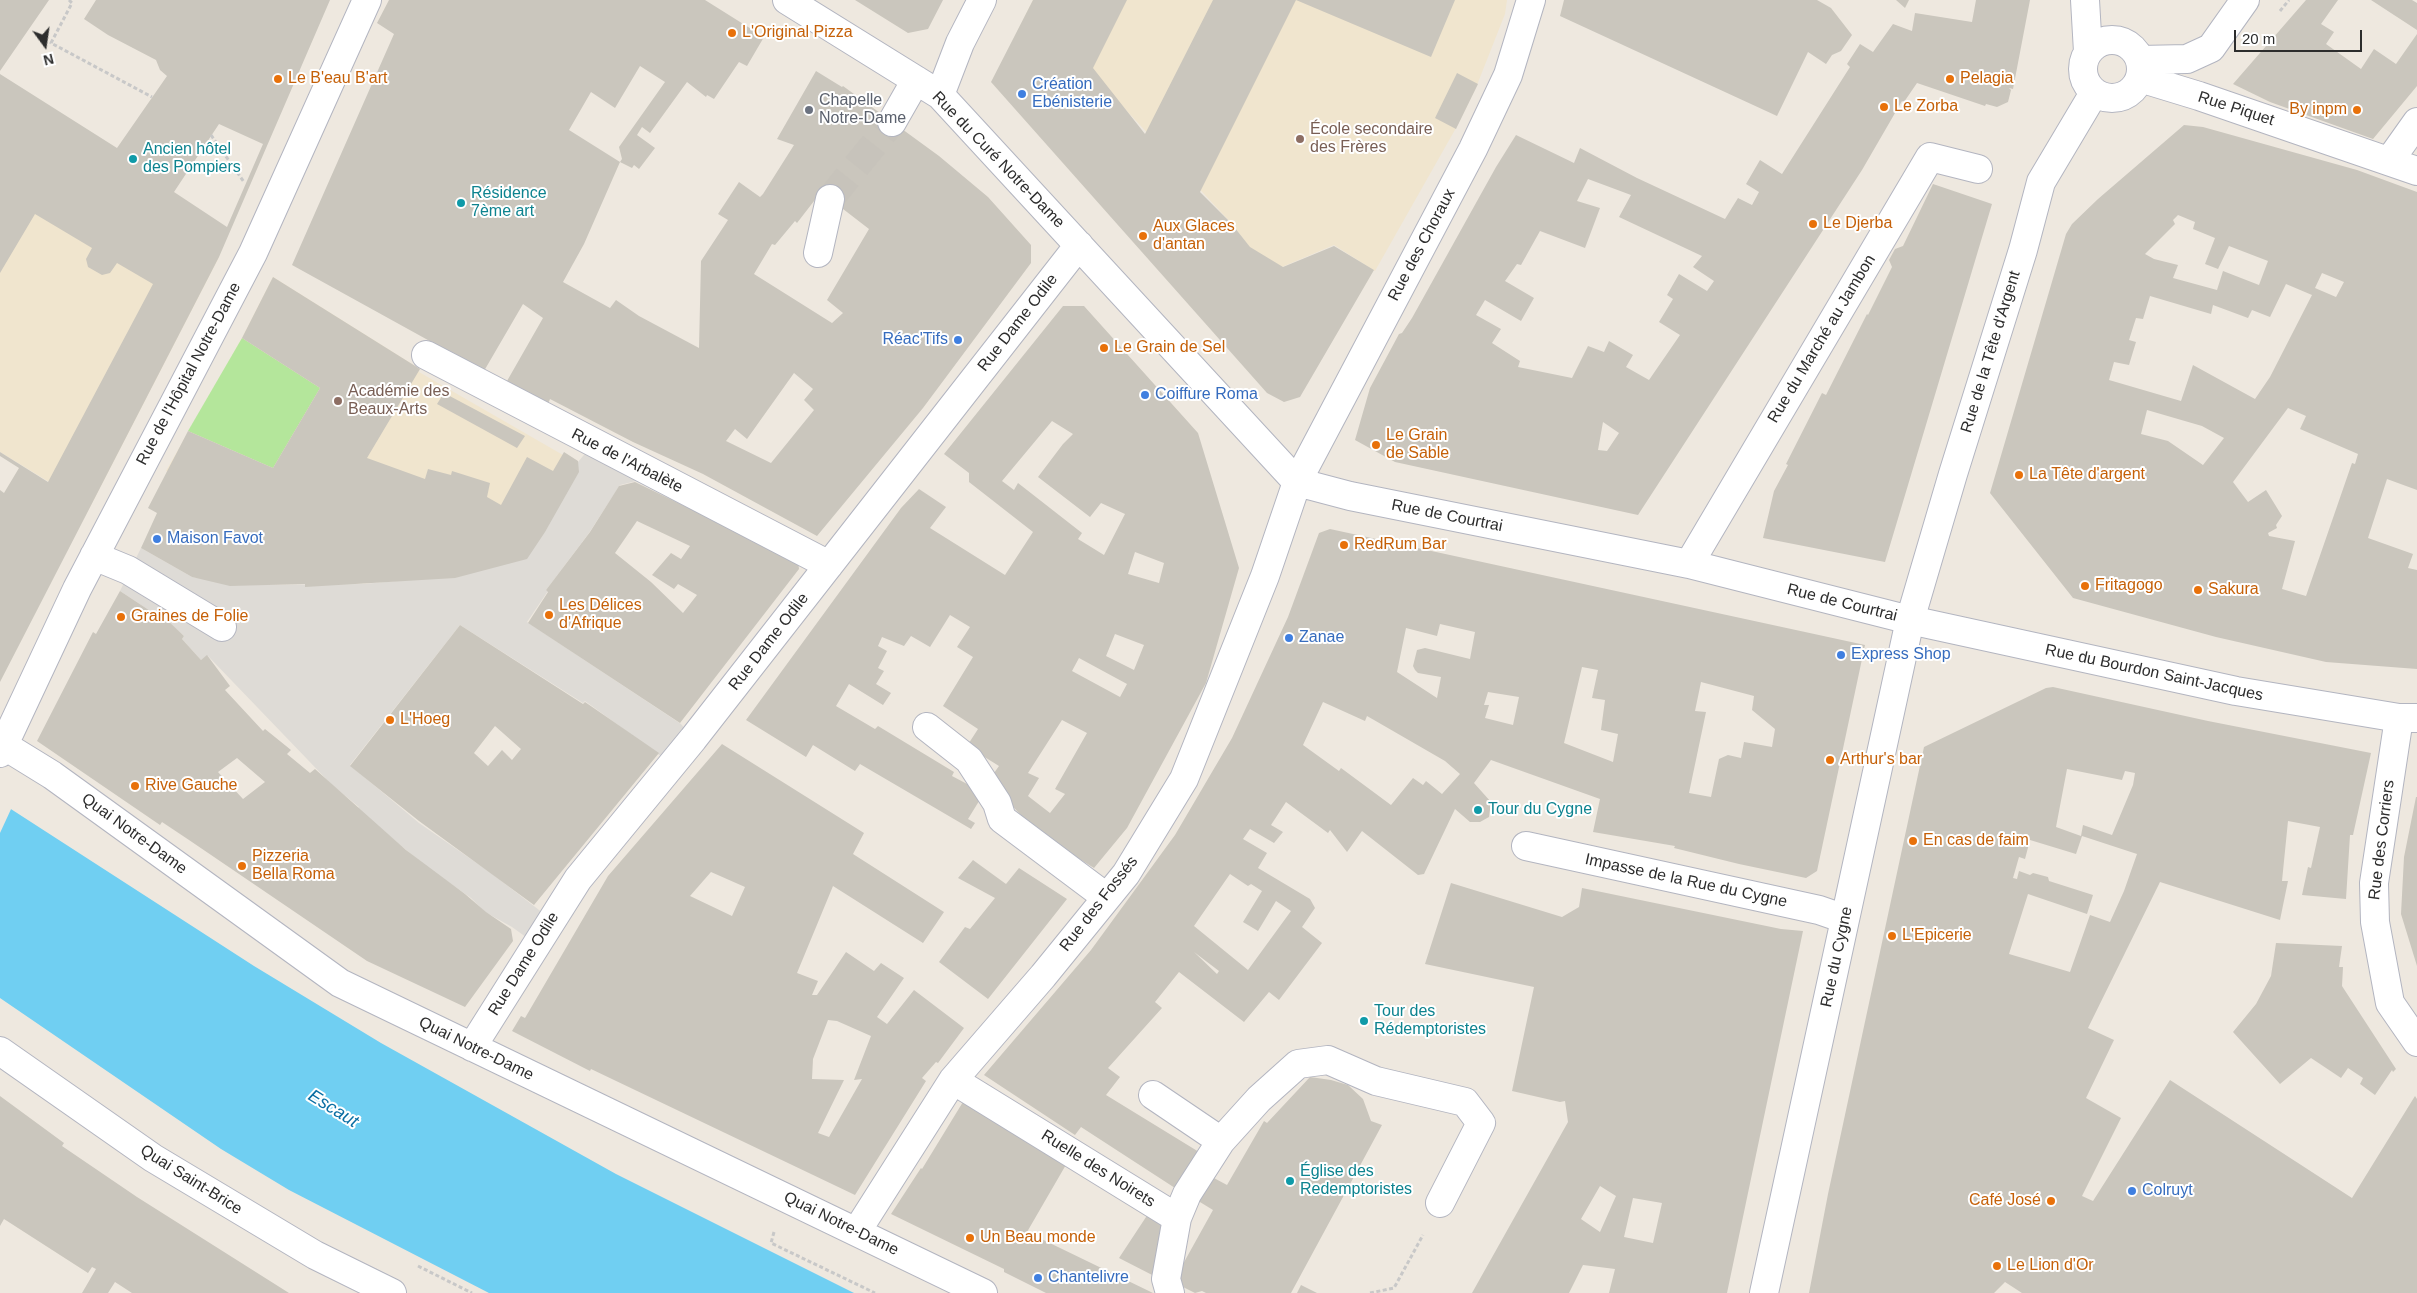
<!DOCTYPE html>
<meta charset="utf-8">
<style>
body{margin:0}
#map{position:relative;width:2417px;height:1293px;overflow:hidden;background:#eee8df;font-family:Arial,sans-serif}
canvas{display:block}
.north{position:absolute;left:20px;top:20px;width:50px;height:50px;-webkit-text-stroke:4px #fff;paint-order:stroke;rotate:166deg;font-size:14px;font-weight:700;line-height:20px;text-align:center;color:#2d2d2d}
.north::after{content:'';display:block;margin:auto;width:18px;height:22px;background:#2d2d2d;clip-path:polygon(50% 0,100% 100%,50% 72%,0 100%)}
.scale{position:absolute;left:2234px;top:30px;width:128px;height:22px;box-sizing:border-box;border:2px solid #2d2d2d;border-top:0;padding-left:6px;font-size:15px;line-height:18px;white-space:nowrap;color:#2d2d2d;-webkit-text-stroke:4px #fff;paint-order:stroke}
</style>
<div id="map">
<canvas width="2417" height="1293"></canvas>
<div class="north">N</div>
<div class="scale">20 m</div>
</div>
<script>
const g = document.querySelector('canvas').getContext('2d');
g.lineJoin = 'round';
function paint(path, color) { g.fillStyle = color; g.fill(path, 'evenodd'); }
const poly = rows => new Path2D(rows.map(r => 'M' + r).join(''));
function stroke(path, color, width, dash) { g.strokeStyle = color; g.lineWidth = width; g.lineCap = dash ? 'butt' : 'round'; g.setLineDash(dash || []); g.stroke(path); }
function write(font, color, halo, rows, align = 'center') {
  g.font = font + ' Arial,sans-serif'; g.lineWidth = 4; g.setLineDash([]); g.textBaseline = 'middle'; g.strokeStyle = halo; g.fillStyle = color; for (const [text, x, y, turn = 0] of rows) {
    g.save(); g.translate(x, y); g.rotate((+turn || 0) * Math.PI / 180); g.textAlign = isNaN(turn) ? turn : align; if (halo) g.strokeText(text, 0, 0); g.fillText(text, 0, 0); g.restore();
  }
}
paint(poly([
 [1033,0,1507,0,1505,14,1477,85,1456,128,1375,271,1334,245,1282,267,1250,248,1232,224,1125,109,1015,36],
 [0,114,219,257,90,507,0,452],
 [273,277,420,369,419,372,563,455,547,528,223,496,166,471,242,338]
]), '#f0e5ce');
paint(poly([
 [242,338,320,388,273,468,188,431]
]), '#b4e69b');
paint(poly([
 [593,444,645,470,636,481,620,485,589,533,546,590,548,591,527,622,681,724,693,739,673,765,585,701,583,703,460,625,350,765,419,823,491,873,552,920,537,945,512,927,485,912,471,898,428,868,370,820,357,809,359,807,332,785,208,656,201,660,182,639,184,636,165,619,164,620,120,591,141,548,192,577,243,585,363,584,420,579,578,462]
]), '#dedbd6');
paint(poly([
 [0,802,254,966,381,1043,616,1174,854,1293,489,1293,289,1190,221,1149,0,998]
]), '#70cff2');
paint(poly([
 [0,800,12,807,0,833]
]), '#eee8df');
paint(poly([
 [0,0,49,0,0,71],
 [96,0,330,0,219,257,0,682,0,490,4,493,19,468,0,456,0,452,48,482,153,284,117,263,110,273,102,275,88,267,86,259,92,248,35,214,0,273,0,74,117,148,167,76,160,70,156,60,108,35,84,19],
 [219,124,263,144,227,227,174,192],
 [389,0,705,0,764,37,747,66,739,62,714,99,707,95,706,97,687,82,650,133,642,127,637,135,655,148,639,169,634,165,632,168,620,162,622,159,619,147,665,82,640,66,615,108,591,92,569,130,620,162,584,244,563,282,610,308,616,300,639,316,699,348,701,261,728,220,718,214,739,182,760,197,763,194,794,145,777,139,816,71,842,87,843,86,939,156,988,197,1031,245,1031,263,923,408,817,536,703,474,633,442,550,399,548,404,507,381,543,318,523,304,484,371,292,265,394,34,377,23],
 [821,192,869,229,827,300,843,313,832,323,754,274,772,244,775,245,795,221,797,223],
 [794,373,813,389,804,400,814,410,771,463,726,441,735,429,747,439],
 [855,0,943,0,928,29,908,33],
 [1033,0,1127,0,1093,68,1145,134,1213,0,1455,0,1431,57,1296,0,1200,192,1231,223,1250,247,1283,267,1334,246,1374,270,1300,397,1284,402,1267,393,991,82],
 [1564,0,1817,0,1831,8,1852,35,1841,51,1832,55,1826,64,1808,52,1777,116,1560,16],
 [1896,0,1909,0,1905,8],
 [1976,0,2030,0,2013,89,2009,88,2011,90,2008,102,1997,107,1986,104,1985,106,1917,83,1904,102,1902,101,1862,170,1638,515,1395,462,1355,440,1370,388,1399,334,1402,333,1412,318,1496,167,1516,135,1574,163,1580,148,1637,178,1725,219,1738,198,1752,205,1759,192,1746,184,1760,160,1782,174,1850,67,1847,64,1860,44,1873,52,1893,24,1912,31,1915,13,1972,22],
 [1588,179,1631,195,1619,217,1702,256,1693,267,1714,281,1707,291,1679,274,1667,295,1673,299,1659,322,1680,335,1649,380,1626,367,1633,355,1609,341,1604,352,1588,346,1572,378,1518,367,1520,361,1492,343,1501,329,1476,315,1485,300,1521,321,1534,298,1505,281,1517,264,1521,265,1540,231,1585,248,1600,208,1577,201],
 [1603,422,1619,433,1607,451,1598,450],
 [2306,0,2338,0,2321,24,2334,32,2326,44,2361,69,2374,49,2396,64,2417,34,2417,86,2373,139,2270,102,2233,84],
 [2371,0,2412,0,2417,3,2417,30],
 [1457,73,1478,84,1456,129,1435,118],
 [2184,125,2203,127,2357,170,2417,192,2417,490,2387,479,2368,538,2413,554,2408,568,2417,570,2417,669,2326,662,2216,637,2073,598,1990,493,2066,234,2072,224,2098,199],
 [2178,215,2195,222,2193,229,2215,238,2205,264,2218,269,2229,246,2268,261,2259,285,2223,271,2217,290,2173,278,2178,265,2154,259,2145,254,2175,224,2173,220],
 [2322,273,2344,282,2336,297,2315,288],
 [2286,284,2312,295,2270,377,2255,399,2193,365,2181,401,2109,380,2114,362,2129,365,2136,342,2129,340,2136,318,2143,319,2150,296,2211,314,2213,305,2248,318,2252,310,2270,317],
 [2288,408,2306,416,2300,429,2358,454,2355,464,2352,463,2306,596,2282,589,2295,541,2269,536,2268,533,2277,528,2276,525,2282,516,2266,490,2248,502,2233,482],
 [2147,410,2202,426,2224,438,2203,465,2168,441,2141,434],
 [1933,184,1992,204,1885,562,1763,538,1774,491,1788,465,1786,464,1822,393,1826,395,1867,314,1868,315,1892,267,1889,260,1895,249,1903,246],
 [273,277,420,369,367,458,425,479,428,469,451,475,452,471,490,483,487,497,501,505,527,457,553,471,564,452,578,461,579,472,545,532,527,559,455,578,305,587,305,584,230,586,192,577,141,548,157,513,148,508,188,431,273,468,320,388,242,338],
 [1063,306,1084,306,1198,433,1239,568,1206,683,1127,828,1094,868,1036,832,989,780,999,766,967,746,978,729,943,706,973,657,957,647,970,627,950,615,930,647,911,636,904,646,882,637,878,646,887,651,878,668,884,671,876,684,891,693,883,705,849,684,836,706,875,729,878,726,954,772,952,776,984,793,968,819,975,823,971,829,860,764,855,771,813,745,806,757,746,720,901,508,919,489,946,507,930,528,1005,575,1033,532,969,482,969,473,944,454],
 [1052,421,1073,434,1063,444,1038,477,1090,517,1101,503,1125,514,1104,555,1078,539,1082,533,1018,483,1014,490,1002,481],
 [1135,552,1164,563,1159,583,1128,574],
 [1115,634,1144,645,1134,670,1106,656],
 [1079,658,1127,684,1120,697,1072,671],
 [1062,720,1087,733,1055,789,1065,794,1050,813,1028,796,1039,778,1028,773],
 [444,393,525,436,517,448,437,404],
 [635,482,798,561,799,569,680,723,528,623,548,592,546,590,590,532,619,486],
 [637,521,690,546,681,559,671,553,652,575,674,589,678,584,697,595,683,613,651,582,615,553],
 [1330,529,1865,645,1817,871,1806,878,1739,864,1674,848,1675,846,1593,832,1600,799,1491,760,1474,783,1491,802,1489,817,1480,822,1470,822,1455,809,1424,874,1418,875,1362,831,1347,852,1330,830,1328,833,1286,802,1271,825,1283,832,1274,843,1250,829,1243,839,1267,853,1258,868,1310,899,1315,908,1302,927,1322,943,1279,1000,1269,992,1244,1022,1179,972,1155,1002,1162,1008,1108,1068,1120,1077,1106,1095,1199,1152,1175,1188,1081,1127,1075,1135,984,1075,1091,950,1175,835,1232,738,1288,617,1319,533],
 [1440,624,1475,632,1470,659,1425,648,1417,650,1413,666,1415,670,1418,673,1441,677,1437,698,1397,672,1406,628,1437,636],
 [1582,667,1598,670,1592,698,1605,700,1601,730,1618,734,1613,762,1564,743],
 [1701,682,1754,696,1752,710,1775,729,1772,747,1744,742,1741,758,1728,755,1719,759,1711,797,1689,793,1706,712,1695,711],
 [1488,692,1519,697,1513,725,1485,718,1489,705,1484,705],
 [1323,702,1365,721,1367,716,1374,720,1445,761,1460,774,1442,794,1426,781,1423,785,1413,778,1391,805,1341,768,1339,771,1303,745],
 [1230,874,1248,886,1251,884,1262,891,1243,922,1258,931,1276,901,1291,911,1248,970,1194,926],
 [1194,952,1219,971,1217,974],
 [120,591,164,620,165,618,184,636,182,639,201,660,207,655,230,686,225,690,263,731,265,729,291,750,287,754,310,773,315,769,406,850,465,894,486,912,511,929,513,941,465,1007,367,961,189,840,162,822,160,825,37,741,93,632,96,634],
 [237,758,265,782,243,799,218,772],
 [460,625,583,704,585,702,659,753,534,905,419,821,350,766],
 [495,726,521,749,512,760,502,750,488,766,474,753],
 [2053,687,2208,721,2371,753,2353,835,2350,835,2346,899,2302,895,2308,867,2311,868,2320,827,2288,821,2282,881,2288,881,2280,920,2160,882,2088,1028,2114,1040,2086,1098,2121,1118,2082,1196,2093,1201,2170,1080,2352,1198,2415,1096,2417,1099,2417,1293,2022,1293,2005,1282,1994,1293,1809,1293,1828,1194,1924,747,2046,688],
 [2067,769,2122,780,2125,771,2135,773,2133,785,2112,835,2083,825,2081,836,2056,827],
 [2082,836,2137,854,2124,891,2110,922,2090,915,2070,972,2009,954,2028,894,2087,914,2093,895,2049,881,2048,877,2033,873,2030,875,2019,871,2017,879,2013,878,2019,857,2025,859,2030,840,2076,854],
 [722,744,864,833,853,854,944,912,923,943,833,886,797,973,818,981,812,995,817,995,846,952,874,971,881,963,904,978,877,1017,887,1024,914,990,964,1028,938,1063,936,1062,922,1078,926,1081,855,1195,591,1069,590,1071,512,1031,521,1016,525,1018,608,876],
 [711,872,745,887,732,916,690,896],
 [828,1020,837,1021,871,1036,854,1080,862,1079,829,1137,818,1133,844,1080,812,1079,813,1059],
 [2416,797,2417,797,2417,966,2401,914,2404,857],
 [973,860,1006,884,1019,868,1067,899,988,999,939,962,965,927,970,929,995,898,958,878],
 [1451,883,1562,917,1579,907,1582,888,1781,929,1803,931,1727,1293,1609,1293,1615,1269,1583,1265,1569,1293,1472,1293,1568,1122,1565,1101,1560,1102,1512,1091,1534,987,1425,964],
 [1600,1186,1616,1196,1600,1232,1581,1219],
 [1633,1198,1662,1203,1653,1243,1624,1237],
 [2276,943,2342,946,2339,967,2343,967,2342,986,2396,1069,2393,1072,2392,1070,2375,1095,2360,1084,2363,1078,2348,1068,2341,1078,2311,1058,2280,1084,2233,1032,2256,1004,2271,976],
 [1310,1077,1331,1080,1348,1085,1363,1099,1371,1121,1382,1125,1291,1293,1206,1293,1202,1291,1195,1293,1173,1282,1213,1210,1195,1199,1212,1177,1227,1185,1264,1121,1267,1123],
 [0,1096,64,1143,62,1146,137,1197,289,1293,132,1293,115,1282,108,1293,82,1293,96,1269,92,1267,88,1273,4,1219,0,1226],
 [966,1097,1067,1163,1027,1232,1153,1293,1046,1293,1004,1272,1004,1269,891,1214,921,1168,922,1169],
 [1148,1214,1165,1224,1158,1278,1119,1258],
 [1301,1285,1317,1293,1297,1293]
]), '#cac6bd');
stroke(poly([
 [830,199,892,122]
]), '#c7c3bb', 28, [28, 14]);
const minor = poly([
 [787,0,940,95,1297,482,1350,496,1689,564,1910,620,2236,691,2399,718,2417,718],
 [2085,0,2088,52],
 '2083 69a29 29 0 1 1 58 0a29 29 0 1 1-58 0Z',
 [2140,60,2187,59,2211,48,2245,0],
 [2140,78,2199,96,2417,171],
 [940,95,960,43,982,0],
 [892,122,916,80],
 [2390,160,2417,122],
 [818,253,830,199],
 [426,355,829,565],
 [94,556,128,570,222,627],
 [1689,564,1930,157,1978,169],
 [2399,718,2374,883,2375,922,2390,1003,2417,1042],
 [927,727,969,760,997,803,1002,819,1106,897],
 [0,743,52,775,340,983,983,1293],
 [0,753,77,589,253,253,367,0],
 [1526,846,1819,910,1845,919],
 [472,1047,578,879,693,739,1079,245],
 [0,1051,153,1158,315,1255,392,1293],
 [953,1080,1177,1218,1166,1279,1170,1293],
 [1153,1095,1221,1141],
 [1177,1218,1187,1194,1221,1141,1259,1099,1298,1064,1328,1060,1376,1081,1465,1102,1481,1123,1440,1203],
 [857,1231,953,1080,1043,976,1126,874,1184,779,1265,576,1297,482,1473,149,1508,75,1531,0],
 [1764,1293,1910,620,1953,474,2023,250,2041,182,2094,93]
]);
stroke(minor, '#b3b5c0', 30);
stroke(poly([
 [69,0,72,3,51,43,152,97],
 [2280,11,2289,0],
 [211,135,244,182],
 [774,1232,771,1243,875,1293],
 [418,1266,472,1293],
 [1370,1293,1394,1288,1423,1235]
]), '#c8c8c8', 3, [4, 2.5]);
stroke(minor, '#fff', 28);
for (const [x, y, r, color] of [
 [732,33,5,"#e8710a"],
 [278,79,5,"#e8710a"],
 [1950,79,5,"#e8710a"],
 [1022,94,5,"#3f7fe0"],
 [1884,107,5,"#e8710a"],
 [809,110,5,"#6b7280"],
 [2357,110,5,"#e8710a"],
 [1300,139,5,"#8d6e63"],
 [133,159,5,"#0f9aa8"],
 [461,203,5,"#0f9aa8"],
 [1813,224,5,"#e8710a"],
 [1143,236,5,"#e8710a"],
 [958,340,5,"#3f7fe0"],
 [1104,348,5,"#e8710a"],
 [1145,395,5,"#3f7fe0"],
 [338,401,5,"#8d6e63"],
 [1376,445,5,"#e8710a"],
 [2019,475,5,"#e8710a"],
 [157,539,5,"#3f7fe0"],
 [1344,545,5,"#e8710a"],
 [2085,586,5,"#e8710a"],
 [2198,590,5,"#e8710a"],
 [549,615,5,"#e8710a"],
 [121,617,5,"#e8710a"],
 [1289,638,5,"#3f7fe0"],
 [1841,655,5,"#3f7fe0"],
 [390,720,5,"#e8710a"],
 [1830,760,5,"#e8710a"],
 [135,786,5,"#e8710a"],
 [1478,810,5,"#0f9aa8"],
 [1913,841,5,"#e8710a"],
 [242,866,5,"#e8710a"],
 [1892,936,5,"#e8710a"],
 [1364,1021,5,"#0f9aa8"],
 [1290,1181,5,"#0f9aa8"],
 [2132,1191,5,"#3f7fe0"],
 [2051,1201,5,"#e8710a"],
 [970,1238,5,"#e8710a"],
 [1997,1266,5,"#e8710a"],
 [1038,1278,5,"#3f7fe0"]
]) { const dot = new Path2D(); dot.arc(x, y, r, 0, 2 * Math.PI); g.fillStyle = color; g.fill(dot); stroke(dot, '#fff', 2); }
write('16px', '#c56008', '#fff', [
 ["L'Original Pizza",742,33],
 ["Le B'eau B'art",288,79],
 ["Pelagia",1960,79],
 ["Le Zorba",1894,107],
 ["By inpm",2347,110,"right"],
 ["Le Djerba",1823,224],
 ["Aux Glaces",1153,227],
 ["d'antan",1153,245],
 ["Le Grain de Sel",1114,348],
 ["Le Grain",1386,436],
 ["de Sable",1386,454],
 ["La Tête d'argent",2029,475],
 ["RedRum Bar",1354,545],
 ["Fritagogo",2095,586],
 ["Sakura",2208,590],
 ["Les Délices",559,606],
 ["d'Afrique",559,624],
 ["Graines de Folie",131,617],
 ["L'Hoeg",400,720],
 ["Arthur's bar",1840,760],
 ["Rive Gauche",145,786],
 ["En cas de faim",1923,841],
 ["Pizzeria",252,857],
 ["Bella Roma",252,875],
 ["L'Epicerie",1902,936],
 ["Café José",2041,1201,"right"],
 ["Un Beau monde",980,1238],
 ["Le Lion d'Or",2007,1266]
], 'left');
write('16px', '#366cbe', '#fff', [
 ["Création",1032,85],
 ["Ebénisterie",1032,103],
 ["Réac'Tifs",948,340,"right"],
 ["Coiffure Roma",1155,395],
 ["Maison Favot",167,539],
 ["Zanae",1299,638],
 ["Express Shop",1851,655],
 ["Colruyt",2142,1191],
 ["Chantelivre",1048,1278]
], 'left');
write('16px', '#5b616d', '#fff', [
 ["Chapelle",819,101],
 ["Notre-Dame",819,119]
], 'left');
write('16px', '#2d2d2d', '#fff', [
 ["Rue Piquet",2236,109,18],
 ["Rue du Curé Notre-Dame",998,160,46],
 ["Rue des Choraux",1422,245,-62],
 ["Rue Dame Odile",1018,323,-52],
 ["Rue du Marché au Jambon",1822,339,-59],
 ["Rue de la Tête d'Argent",1991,352,-73],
 ["Rue de l'Hôpital Notre-Dame",189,374,-62],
 ["Rue de l'Arbalète",627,461,27],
 ["Rue de Courtrai",1447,516,11],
 ["Rue de Courtrai",1842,603,14],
 ["Rue Dame Odile",769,642,-52],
 ["Rue du Bourdon Saint-Jacques",2154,673,12],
 ["Quai Notre-Dame",134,834,36],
 ["Rue des Corriers",2382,840,-83],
 ["Impasse de la Rue du Cygne",1686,881,12],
 ["Rue des Fossés",1099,904,-52],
 ["Rue du Cygne",1837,957,-78],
 ["Rue Dame Odile",524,964,-58],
 ["Quai Notre-Dame",476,1049,26],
 ["Ruelle des Noirets",1098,1169,32],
 ["Quai Saint-Brice",191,1180,32],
 ["Quai Notre-Dame",841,1224,26]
]);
write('16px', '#785e54', '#fff', [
 ["École secondaire",1310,130],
 ["des Frères",1310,148],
 ["Académie des",348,392],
 ["Beaux-Arts",348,410]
], 'left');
write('16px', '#0d838f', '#fff', [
 ["Ancien hôtel",143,150],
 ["des Pompiers",143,168],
 ["Résidence",471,194],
 ["7ème art",471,212],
 ["Tour du Cygne",1488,810],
 ["Tour des",1374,1012],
 ["Rédemptoristes",1374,1030],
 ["Église des",1300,1172],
 ["Redemptoristes",1300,1190]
], 'left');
write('italic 18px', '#0a6ea3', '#fff', [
 ["Escaut",333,1109,32]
]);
</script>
